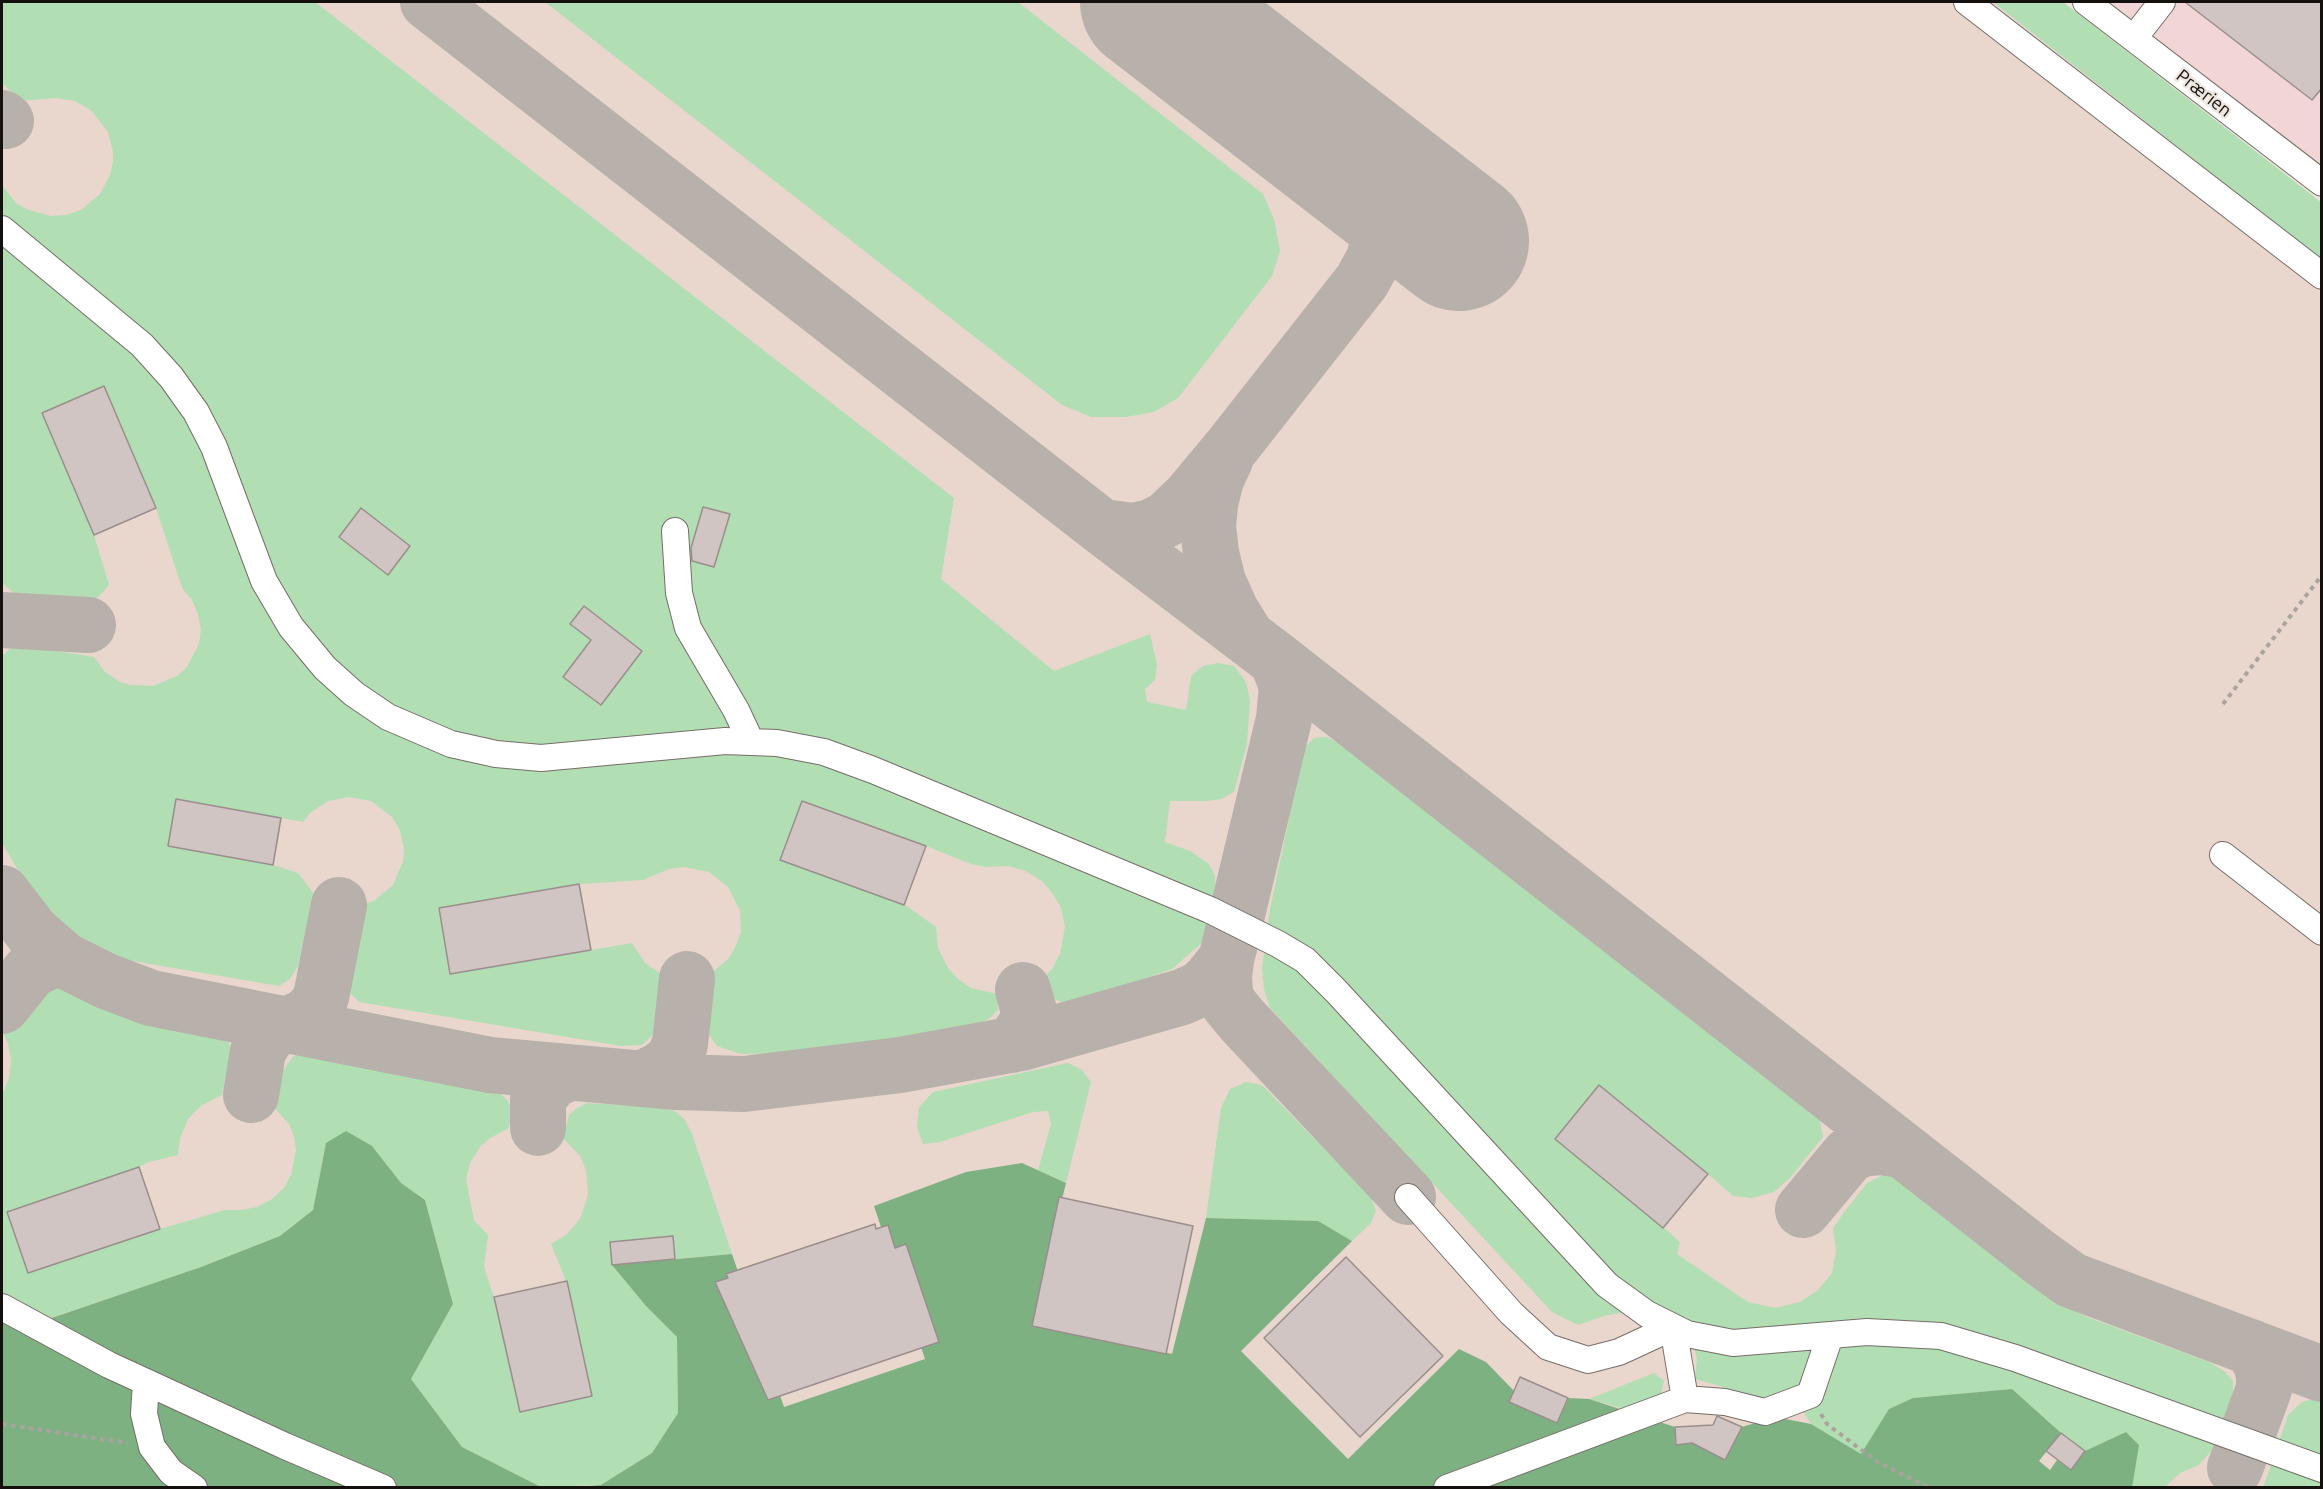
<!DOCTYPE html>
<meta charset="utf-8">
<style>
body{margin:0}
#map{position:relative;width:2323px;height:1489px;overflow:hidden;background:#efe5df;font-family:Ubuntu,sans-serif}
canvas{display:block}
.frame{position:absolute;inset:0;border:3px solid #13100e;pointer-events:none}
</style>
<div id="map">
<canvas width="2323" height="1489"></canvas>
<div class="frame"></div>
</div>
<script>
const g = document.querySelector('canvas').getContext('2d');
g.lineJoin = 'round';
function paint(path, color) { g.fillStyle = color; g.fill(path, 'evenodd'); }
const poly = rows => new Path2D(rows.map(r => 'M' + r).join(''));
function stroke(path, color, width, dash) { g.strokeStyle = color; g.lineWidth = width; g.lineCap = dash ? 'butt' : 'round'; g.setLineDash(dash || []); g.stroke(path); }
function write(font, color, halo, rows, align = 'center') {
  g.font = font + ' Ubuntu,sans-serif'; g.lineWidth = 4.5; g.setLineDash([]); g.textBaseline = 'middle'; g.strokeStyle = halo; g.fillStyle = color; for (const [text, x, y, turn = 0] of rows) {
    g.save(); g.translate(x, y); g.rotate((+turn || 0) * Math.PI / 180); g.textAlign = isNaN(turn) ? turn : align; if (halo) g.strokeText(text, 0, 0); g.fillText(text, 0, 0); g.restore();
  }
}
paint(poly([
 [2,2,2027,2,2321,233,2321,1487,2,1487]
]), '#e9d7cd');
paint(poly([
 [2087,2,2321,2,2321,183]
]), '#f1d6d5');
paint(poly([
 [2,2,315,2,954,498,941,579,1054,671,1150,634,1157,665,1155,680,1145,689,1147,702,1186,710,1191,676,1203,666,1218,663,1234,666,1246,682,1250,700,1247,744,1234,792,1221,799,1207,801,1170,801,1165,842,1190,851,1209,864,1215,876,1216,896,1210,930,1205,940,1172,969,1068,1005,1053,998,1043,978,1053,968,1060,954,1065,927,1061,908,1053,894,1043,882,1026,871,1007,866,986,867,971,864,926,846,905,905,936,927,938,948,948,968,958,979,971,988,997,994,998,1010,989,1019,967,1028,799,1053,741,1054,717,1046,707,1032,713,972,729,958,735,948,741,932,740,910,728,887,709,872,684,867,669,869,643,880,580,884,591,950,632,943,645,963,661,974,653,1035,642,1045,621,1046,359,1002,351,994,347,981,355,930,363,905,375,900,393,885,403,862,404,849,400,830,392,817,371,801,349,797,328,801,310,813,303,822,281,818,273,865,298,873,314,894,298,966,290,979,279,986,127,960,84,940,52,915,27,885,2,843,2,656,12,647,30,647,94,657,104,671,118,681,130,685,153,686,177,676,187,667,199,644,201,629,198,614,192,600,182,588,156,508,94,535,109,585,94,602,14,593,2,583,2,185,17,204,29,210,51,216,66,215,81,210,100,194,110,175,113,163,113,152,108,132,92,111,75,101,55,98,21,101,2,83],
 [545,2,1018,2,1263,194,1274,219,1280,251,1272,276,1178,398,1154,412,1126,417,1091,417,1062,405],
 [1993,2,2063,2,2321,202,2321,259],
 [1327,737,1341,744,1806,1105,1820,1121,1823,1137,1790,1178,1774,1192,1752,1198,1733,1196,1708,1174,1664,1228,1680,1242,1677,1254,1748,1302,1775,1308,1800,1302,1818,1290,1832,1273,1836,1251,1833,1228,1845,1211,1867,1183,1883,1175,1901,1178,2045,1293,2087,1317,2209,1362,2224,1371,2233,1381,2233,1394,2215,1446,2199,1465,2180,1473,2165,1487,2132,1487,2133,1476,2126,1432,2085,1451,2061,1433,2012,1389,1913,1398,1889,1409,1861,1455,1811,1424,1802,1409,1695,1379,1697,1359,1687,1317,1620,1313,1604,1316,1578,1325,1552,1312,1270,1008,1264,989,1262,968,1270,909,1304,748,1314,738],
 [53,987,64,987,102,1005,143,1019,216,1033,229,1043,231,1049,222,1095,202,1105,188,1119,180,1138,178,1155,149,1162,139,1167,160,1229,225,1210,241,1210,257,1207,272,1199,284,1188,291,1175,296,1150,294,1136,289,1124,272,1105,284,1069,292,1058,300,1051,309,1051,497,1091,508,1101,511,1109,509,1128,490,1138,480,1147,470,1163,466,1179,474,1220,488,1235,484,1267,494,1297,566,1281,551,1244,566,1235,580,1219,588,1195,586,1170,580,1156,563,1138,569,1115,577,1108,587,1103,664,1108,676,1112,685,1120,692,1134,732,1254,675,1259,673,1237,612,1265,646,1306,677,1337,678,1413,652,1453,601,1485,541,1487,462,1447,411,1379,453,1304,425,1200,401,1183,372,1146,326,1143,313,1210,280,1236,201,1267,36,1323,2,1306,2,1095,9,1078,11,1060,8,1043,2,1031,44,991],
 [1068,1063,1082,1070,1091,1082,1066,1183,1038,1170,1051,1124,1048,1111,1033,1112,940,1142,923,1144,917,1127,919,1107,933,1092],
 [1246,1082,1262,1085,1371,1197,1376,1211,1371,1223,1352,1241,1317,1221,1206,1218,1221,1108,1230,1089],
 [1654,1373,1664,1381,1661,1394,1628,1410,1589,1399],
 [2321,1397,2321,1487,2263,1488,2288,1415,2302,1402]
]), '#b1deb3');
paint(poly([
 [346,1131,372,1146,401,1183,425,1200,453,1304,411,1379,462,1447,541,1487,2,1487,2,1306,37,1323,201,1267,280,1236,313,1210,326,1143],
 [1022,1163,1066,1183,1033,1319,1172,1354,1206,1218,1318,1221,1352,1241,1241,1351,1348,1459,1459,1349,1486,1362,1514,1391,1510,1402,1557,1423,1568,1398,1589,1399,1675,1427,1677,1444,1704,1443,1702,1448,1725,1460,1742,1427,1775,1417,1811,1424,1861,1454,1889,1409,1913,1398,2012,1389,2061,1433,2039,1461,2050,1470,2057,1460,2071,1470,2085,1451,2126,1432,2139,1445,2132,1488,564,1488,601,1485,652,1453,678,1413,677,1337,646,1306,612,1265,732,1254,784,1407,925,1359,874,1206,966,1172]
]), '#7eb181');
stroke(poly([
 [428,2,1102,527,1277,660,2038,1256,2071,1280,2322,1374],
 [2,118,6,121],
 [1225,460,1216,479,1210,504,1208,526,1211,553,1218,582,1231,611,1244,632],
 [1102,527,1133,531,1151,527,1167,519,1190,497,1230,449,1362,281,1374,259,1381,230,1378,203,1369,171],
 [2,620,88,625],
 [1277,660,1287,686,1284,719,1226,960,1224,976,1225,992,1228,1003,1242,1020,1408,1197],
 [2,893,32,932,64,960,106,981,151,998,490,1065,676,1082,744,1084,900,1065,1021,1043,1182,997,1200,989,1209,981,1226,960],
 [2,1006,31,970,50,961,64,960],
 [287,1025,304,1017,314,1009,321,997,339,905],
 [1012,1045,1026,1025,1029,1011,1023,990],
 [641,1079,660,1070,673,1060,680,1044,687,979],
 [251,1095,258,1051,269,1033,282,1024],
 [538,1128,538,1099,551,1081,569,1073],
 [1803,1210,1849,1155,1862,1149,1880,1147,1902,1150],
 [2235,1468,2264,1389,2264,1376,2261,1363,2251,1347]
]), '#b8b0ab', 56);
stroke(poly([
 [1150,2,1459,241]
]), '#b8b0ab', 140);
const building = poly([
 [2185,2,2322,2,2322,88,2312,100,2185,2],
 [104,386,156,508,94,535,42,413,104,386],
 [703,507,730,514,714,567,692,561,691,548,703,507],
 [361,508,410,546,388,575,339,537,361,508],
 [584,606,642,651,601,705,563,677,591,640,570,624,584,606],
 [176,799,281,818,273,865,168,846,176,799],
 [802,801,926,846,904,905,780,860,802,801],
 [579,884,591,950,450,974,439,908,579,884],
 [1599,1085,1708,1174,1663,1228,1555,1139,1599,1085],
 [139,1167,160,1229,28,1273,7,1212,139,1167],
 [1059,1197,1193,1226,1166,1354,1032,1326,1059,1197],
 [875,1224,876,1229,888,1225,895,1248,906,1244,939,1342,768,1400,715,1282,728,1278,726,1274,875,1224],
 [673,1236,675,1259,612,1265,610,1242,673,1236],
 [1346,1257,1443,1356,1360,1437,1264,1338,1346,1257],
 [567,1281,592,1396,520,1412,494,1297,567,1281],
 [1520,1377,1568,1398,1557,1423,1509,1402,1520,1377],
 [1717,1416,1742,1427,1725,1460,1692,1443,1676,1445,1675,1427,1713,1425,1717,1416],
 [2061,1433,2085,1451,2071,1470,2046,1451,2061,1433]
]);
paint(building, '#d1c5c3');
stroke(building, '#9a8e8d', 1.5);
const minor = poly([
 [1967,2,2322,276],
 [2086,2,2322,183],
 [2134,38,2162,2],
 [2,229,142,345,171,377,196,412,214,447,264,581,291,627,325,668,354,694,388,717,451,744,496,754,541,758,725,741,777,743,824,752,873,770,1210,910,1278,944,1305,960,1336,991,1607,1285,1647,1314,1687,1334,1733,1343,1867,1332,1941,1336,2015,1358,2322,1469],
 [675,531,679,593,688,628,736,710,751,742],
 [2223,855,2322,932],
 [1408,1197,1511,1313,1548,1347,1588,1360,1619,1352,1673,1327,1685,1399,1447,1488],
 [2,1307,109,1365,285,1446,383,1488],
 [146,1382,144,1414,152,1447,171,1472,194,1488],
 [1685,1399,1725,1402,1765,1412,1810,1395,1830,1336]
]);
stroke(minor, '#766d68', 28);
stroke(poly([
 [2223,704,2322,575],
 [1821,1414,1827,1424,1876,1461,1930,1488],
 [2,1424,128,1443]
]), '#aba39f', 4, [4.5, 4.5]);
stroke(minor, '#fff', 26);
write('18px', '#13100e', '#efe5df', [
 ["Prærien",2204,93,38]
]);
</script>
